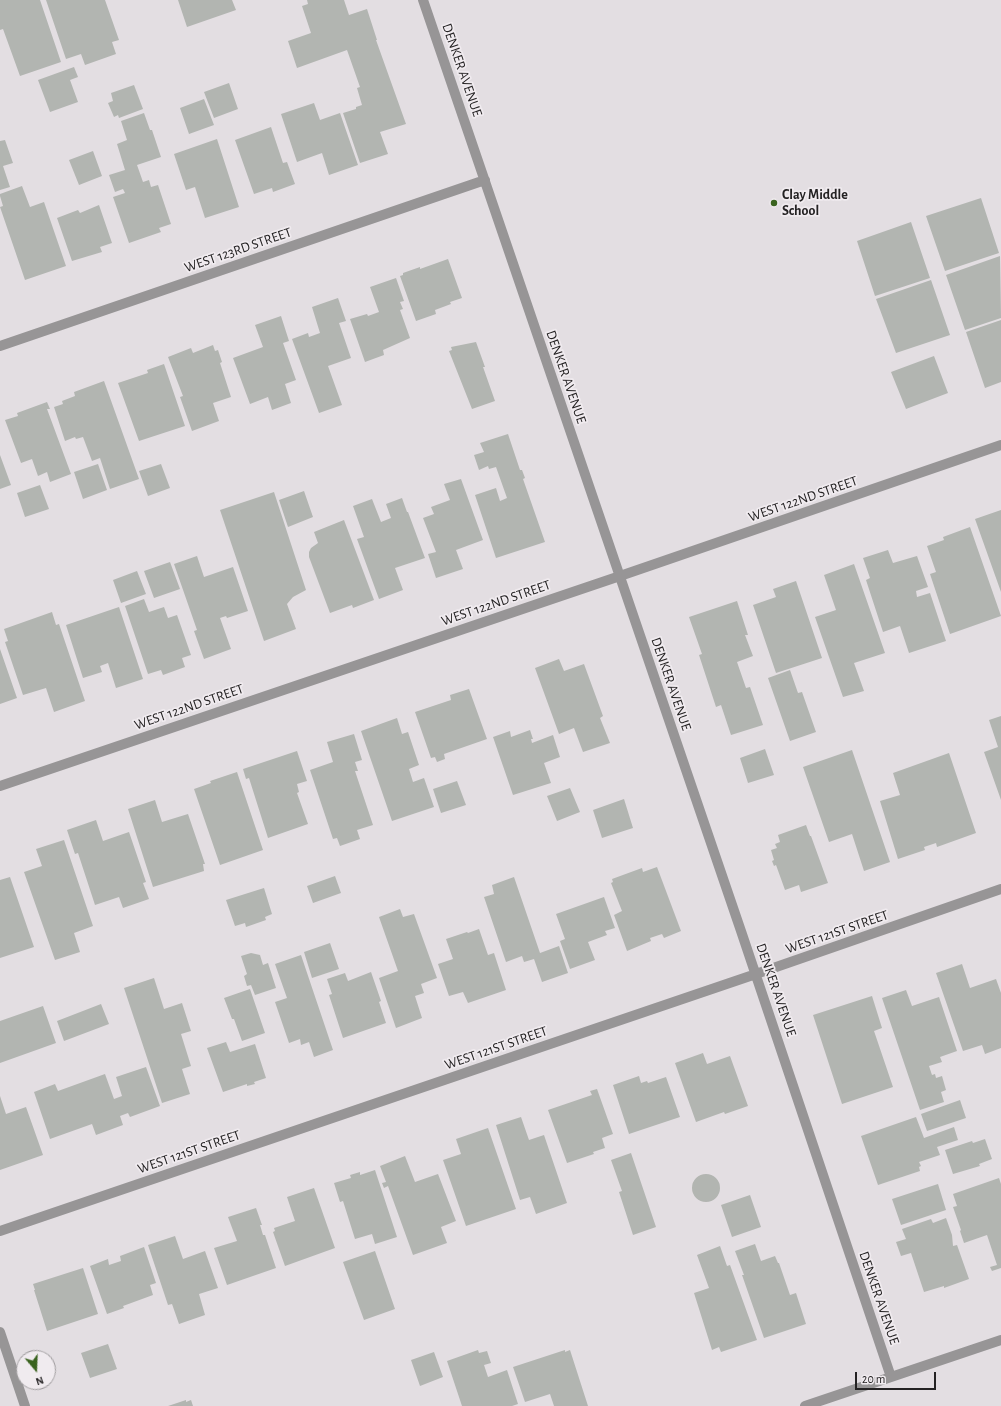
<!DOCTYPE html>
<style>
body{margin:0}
#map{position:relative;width:1001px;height:1406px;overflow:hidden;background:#e3dee2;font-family:"Alegreya Sans",sans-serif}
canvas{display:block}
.north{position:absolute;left:16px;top:1350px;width:40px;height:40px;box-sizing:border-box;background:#f0ebef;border:1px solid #9e9b9d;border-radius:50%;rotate:161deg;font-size:11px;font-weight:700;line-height:16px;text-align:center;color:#242223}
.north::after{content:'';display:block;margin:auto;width:14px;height:18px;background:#3a631f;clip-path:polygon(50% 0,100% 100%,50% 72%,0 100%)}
.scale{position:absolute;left:855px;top:1372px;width:81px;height:18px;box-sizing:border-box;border:2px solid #242223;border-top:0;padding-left:5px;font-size:12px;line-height:14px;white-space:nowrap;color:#242223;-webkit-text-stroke:3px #f0ebef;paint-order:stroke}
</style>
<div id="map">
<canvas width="1001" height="1406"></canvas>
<div class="north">N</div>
<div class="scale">20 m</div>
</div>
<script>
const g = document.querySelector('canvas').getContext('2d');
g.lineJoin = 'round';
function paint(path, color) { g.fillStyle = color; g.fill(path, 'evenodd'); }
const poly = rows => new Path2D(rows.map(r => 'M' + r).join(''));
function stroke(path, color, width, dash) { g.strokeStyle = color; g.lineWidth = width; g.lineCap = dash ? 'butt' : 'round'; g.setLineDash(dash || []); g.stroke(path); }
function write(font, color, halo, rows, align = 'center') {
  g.font = font + ' "Alegreya Sans",sans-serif'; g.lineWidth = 3.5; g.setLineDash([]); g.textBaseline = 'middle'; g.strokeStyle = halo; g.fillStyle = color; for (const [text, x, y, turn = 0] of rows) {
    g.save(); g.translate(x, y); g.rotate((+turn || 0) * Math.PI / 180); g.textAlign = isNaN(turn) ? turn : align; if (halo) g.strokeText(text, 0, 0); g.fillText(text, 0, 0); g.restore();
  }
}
paint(poly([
 [0,0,40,0,61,62,20,76,3,29,0,30],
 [46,0,105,0,119,40,112,42,116,54,85,65,81,54,66,59],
 [178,0,232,0,236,10,187,27],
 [307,0,344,0,349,15,367,9,377,40,376,40,406,124,380,132,388,154,360,163,343,113,356,109,356,107,362,105,357,88,360,87,347,50,297,68,288,41,311,33,302,6,308,4],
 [74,67,78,77,70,80,78,102,50,112,38,80],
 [229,83,238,109,214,118,204,92],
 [134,85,143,109,119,118,118,115,114,117,108,103,113,101,111,93],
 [204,99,214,125,189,134,180,108],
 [314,103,320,120,340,113,358,165,329,175,322,153,297,162,281,114],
 [144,113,150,130,152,130,161,157,137,165,143,182,149,180,151,187,158,185,171,224,159,228,161,232,129,243,113,197,125,193,123,189,115,192,109,175,125,170,117,144,127,140,121,121],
 [271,127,283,163,287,162,295,184,273,192,272,188,254,194,235,140],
 [217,139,239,207,205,218,195,187,186,190,174,154],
 [5,140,13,163,3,166,10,187,0,190,0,141],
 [93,151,102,176,79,185,69,160],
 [22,186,30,207,44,202,66,266,25,280,0,207,3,206,0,196,0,194],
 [981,198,999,253,945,271,926,216],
 [99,205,112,243,100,247,102,252,72,261,57,218,78,210,80,213],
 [911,222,930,278,875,296,857,241],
 [1000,256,1001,318,965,330,946,275],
 [448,259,462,298,450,302,451,304,435,310,436,314,416,321,400,276,403,275,403,273,420,267,420,269],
 [396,278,404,301,400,302,403,309,400,310,410,338,383,350,384,355,365,362,350,319,367,314,368,316,379,312,370,287],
 [931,280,950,335,896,353,876,299],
 [338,298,346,321,339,323,351,358,328,366,342,405,319,413,292,339,308,333,309,337,320,333,312,307],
 [281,316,289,341,283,343,296,380,285,384,291,403,272,410,268,397,250,404,233,358,263,347,255,325],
 [1001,320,1001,382,985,388,966,332],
 [476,342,485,367,483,367,495,401,472,409,449,351,452,350,451,347],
 [213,345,215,351,218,350,222,362,220,363,231,397,213,403,219,421,192,431,180,397,183,396,168,357,191,348,193,353],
 [934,356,948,393,906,409,891,372],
 [164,364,185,426,139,441,118,383,148,373,147,370],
 [104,381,139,479,110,489,100,458,92,461,83,437,76,439,75,437,65,441,54,407,63,404,62,401,75,396,74,392],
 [47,402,50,409,47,409,71,474,50,482,47,472,38,476,32,459,21,463,5,420,18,416,17,413],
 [508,434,520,470,522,470,525,478,523,479,545,542,496,558,475,495,496,488,500,501,507,498,496,467,489,469,488,466,479,470,474,455,484,452,480,443],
 [0,455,11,485,0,489],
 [98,464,107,490,83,499,74,472],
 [161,464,170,488,148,496,139,471],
 [461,479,483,540,456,550,463,569,436,578,428,554,436,552,423,518,434,514,431,507,450,500,444,484],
 [40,485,49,509,25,517,17,493],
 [304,491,313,517,288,527,279,500],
 [274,492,306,590,293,597,287,604,296,629,264,641,220,510],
 [402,498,407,512,408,512,425,558,395,568,403,590,379,599,357,539,364,537,353,506,372,499,381,522,391,518,386,504],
 [1001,510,1001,592,975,519],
 [344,520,374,600,353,608,352,605,330,613,309,557,309,552,311,548,318,543,314,532],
 [970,527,1001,616,950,634,930,574,936,572,927,546,944,540,943,537],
 [888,550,893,563,917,556,928,587,916,591,917,597,930,593,946,641,909,653,900,626,883,632,866,580,870,578,863,558],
 [197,556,204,577,233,567,248,611,227,618,226,616,220,618,231,649,204,659,194,631,197,630,174,564],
 [170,562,180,589,154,598,144,571],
 [854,564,885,653,854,663,864,691,843,697,815,617,836,610,824,575],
 [137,571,146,594,121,603,113,580],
 [796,581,822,658,776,673,753,605,776,597,773,589],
 [144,599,149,612,164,607,168,618,177,615,191,655,182,658,185,667,163,675,161,670,148,674,125,606],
 [737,601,748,635,745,635,753,656,737,662,746,688,750,687,763,725,731,735,721,705,716,707,699,655,702,654,689,617],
 [119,607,143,679,116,688,108,663,100,666,102,672,83,678,66,625],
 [52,612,56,625,59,624,85,701,54,712,46,688,23,695,5,642,8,641,4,629],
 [0,649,17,698,0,704],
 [559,659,564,671,584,664,603,716,600,718,610,743,583,752,574,728,559,734,535,668],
 [790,670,798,693,802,692,816,732,790,741,768,678],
 [469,689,487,739,444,754,445,759,437,762,435,757,431,758,415,712,451,700,450,695],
 [1001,716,1001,800,984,752,998,747,989,720],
 [397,718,402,734,408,732,419,765,409,769,413,782,424,778,434,807,392,821,361,731],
 [530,730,533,739,531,739,532,743,553,735,560,757,544,763,551,783,513,795,493,737,510,731,511,737],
 [354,734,362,760,355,762,358,771,355,771,373,825,357,830,360,839,340,846,337,838,333,839,310,770,333,762,327,742],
 [765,749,774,775,748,783,740,758],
 [852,750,890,862,864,871,852,834,829,842,803,767],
 [297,751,307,781,297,784,299,792,297,793,308,824,268,838,249,778,246,779,243,769],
 [949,753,976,833,937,847,936,843,924,847,925,850,898,859,880,801,900,795,893,773],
 [237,772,263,850,220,865,194,789,211,783,210,781],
 [457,781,466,805,441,813,433,789],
 [570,788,580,812,557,821,547,796],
 [624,799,633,828,602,838,593,810],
 [155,800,162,822,188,814,205,864,203,864,204,871,153,887,128,809],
 [96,820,103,841,129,832,146,882,143,883,149,899,123,908,119,897,95,905,78,853,75,854,67,830],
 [806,825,810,836,811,836,828,883,801,892,799,885,785,890,776,865,774,866,772,861,774,860,771,850,777,848,775,844,780,842,778,835],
 [64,840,93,926,74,933,80,952,55,960,24,872,42,866,36,849],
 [657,867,681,931,664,938,662,934,650,938,651,941,627,951,614,915,622,911,611,883,613,882,612,879,642,868,643,872],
 [335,876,341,893,313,903,307,886],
 [10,877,34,947,0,958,0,880],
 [514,877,540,953,559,946,568,973,542,982,534,959,524,962,522,956,506,962,484,897,494,894,492,885],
 [264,888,272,914,265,917,266,920,246,927,245,923,235,926,226,900],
 [604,897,615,928,605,931,607,935,588,942,595,960,570,969,560,941,565,939,556,914],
 [400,909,403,917,414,914,437,978,421,984,424,993,415,996,422,1018,396,1028,379,978,398,971,379,917],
 [479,929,488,955,494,953,506,990,468,1003,463,992,449,996,438,964,453,959,446,939,467,932,468,933],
 [330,943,339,969,312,978,304,952],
 [251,953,260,955,263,965,268,963,276,988,255,995,251,985,247,986,244,976,247,974,241,956],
 [301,955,333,1050,314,1057,309,1042,301,1045,300,1039,289,1043,275,1002,287,998,275,964],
 [962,964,970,988,996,979,1001,993,1001,1048,985,1054,982,1045,963,1051,936,973],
 [371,972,381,1001,379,1002,386,1023,343,1038,329,995,332,994,327,979,345,973,348,981],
 [154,978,164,1009,182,1003,191,1031,181,1034,191,1066,182,1069,190,1094,162,1103,124,988],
 [250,989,265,1033,242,1041,234,1019,232,1019,224,998],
 [906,990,912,1006,939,997,957,1051,940,1057,942,1062,929,1066,932,1075,935,1074,936,1078,942,1076,946,1090,941,1092,944,1102,920,1110,882,998],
 [872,996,882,1028,874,1031,893,1087,842,1104,813,1015],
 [101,1004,109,1024,64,1041,57,1021],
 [43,1006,56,1043,0,1063,0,1021],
 [226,1042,230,1052,255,1044,266,1078,254,1082,255,1084,247,1086,247,1084,223,1092,207,1048],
 [703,1053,707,1064,730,1056,748,1106,725,1114,724,1112,696,1122,675,1063],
 [146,1067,160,1106,130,1117,128,1113,120,1116,123,1125,96,1135,92,1124,50,1139,34,1092,55,1084,58,1091,105,1074,114,1099,122,1096,116,1077],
 [639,1076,641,1083,647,1081,648,1083,666,1077,680,1117,629,1134,613,1085],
 [597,1089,613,1134,602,1138,605,1148,593,1152,594,1154,567,1163,548,1110,592,1095,590,1091],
 [0,1096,6,1114,26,1107,43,1155,0,1170],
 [960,1100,966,1118,927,1131,921,1114],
 [521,1117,529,1140,544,1135,567,1203,536,1214,530,1197,520,1200,496,1125],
 [916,1117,924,1138,954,1127,958,1140,937,1147,940,1155,919,1162,921,1166,919,1167,920,1171,878,1185,861,1136],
 [488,1128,516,1209,466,1226,443,1160,461,1154,456,1139],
 [985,1139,992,1159,979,1164,980,1166,953,1174,945,1150,972,1141,973,1143],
 [631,1153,656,1227,633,1235,619,1192,622,1191,611,1160],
 [405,1156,415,1182,438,1174,456,1221,441,1227,447,1243,413,1255,388,1186,384,1188,382,1183,386,1182,380,1166],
 [375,1170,397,1237,375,1244,372,1234,355,1239,343,1201,340,1202,334,1183,351,1178,350,1175,360,1172,360,1175],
 '692 1188a14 14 0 1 1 28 0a14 14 0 1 1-28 0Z',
 [999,1178,1001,1184,1001,1268,992,1271,990,1267,997,1265,987,1235,964,1243,960,1231,961,1230,953,1207,957,1206,953,1194],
 [938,1184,946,1210,901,1225,892,1199],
 [314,1188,335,1248,285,1266,273,1232,275,1231,274,1228,295,1221,287,1197],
 [750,1195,761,1227,732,1237,721,1205],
 [256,1208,262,1225,260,1225,263,1235,265,1235,276,1268,227,1285,214,1248,237,1241,228,1217],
 [946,1218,952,1235,953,1246,957,1245,969,1279,944,1288,944,1286,924,1292,911,1253,901,1256,896,1242,906,1239,902,1229,931,1219,933,1223],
 [175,1236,183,1259,205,1251,218,1288,199,1294,205,1315,179,1324,172,1304,168,1305,148,1245],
 [755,1244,761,1261,775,1256,778,1263,779,1263,790,1295,796,1293,806,1324,764,1338,742,1275,744,1275,735,1251],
 [720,1246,727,1266,730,1265,757,1340,721,1352,719,1347,712,1350,694,1293,709,1288,697,1255],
 [144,1247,156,1283,150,1285,153,1295,123,1306,124,1308,107,1314,90,1266,108,1259,109,1265,121,1261,120,1256],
 [375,1251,395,1309,364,1320,343,1262],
 [83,1268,98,1314,47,1331,34,1290,35,1290,33,1284],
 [108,1344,117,1369,90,1378,81,1353],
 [478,1350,479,1353,487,1351,491,1363,484,1365,488,1377,507,1370,518,1404,512,1406,462,1406,447,1361],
 [565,1350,565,1352,570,1350,588,1406,554,1406,550,1394,525,1402,513,1367],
 [434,1352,443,1377,420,1386,411,1360],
 [186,1400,186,1402,191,1400,193,1406,168,1406]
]), '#b2b5b1');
stroke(poly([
 [423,0,741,931,891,1377],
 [0,346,485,180],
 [0,786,620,576,1001,445],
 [0,1231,756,974,1001,889],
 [0,1332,25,1406],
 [805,1406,1001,1340]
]), '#979596', 10);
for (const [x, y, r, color] of [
 [774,203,4,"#3a631f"]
]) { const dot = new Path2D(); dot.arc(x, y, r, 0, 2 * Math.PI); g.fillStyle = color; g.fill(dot); stroke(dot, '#f0ebef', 1.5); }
write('14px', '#242223', '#f0ebef', [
 ["DENKER AVENUE",462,70,71],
 ["WEST 123RD STREET",238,250,-19],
 ["DENKER AVENUE",566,377,71],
 ["WEST 122ND STREET",803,499,-19],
 ["WEST 122ND STREET",496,603,-19],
 ["DENKER AVENUE",671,684,71],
 ["WEST 122ND STREET",189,707,-19],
 ["WEST 121ST STREET",837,932,-19],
 ["DENKER AVENUE",776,990,71],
 ["WEST 121ST STREET",496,1048,-19],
 ["WEST 121ST STREET",189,1152,-19],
 ["DENKER AVENUE",879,1298,71]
]);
write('bold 14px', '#242223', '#f0ebef', [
 ["Clay Middle",782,195],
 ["School",782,211]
], 'left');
</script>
